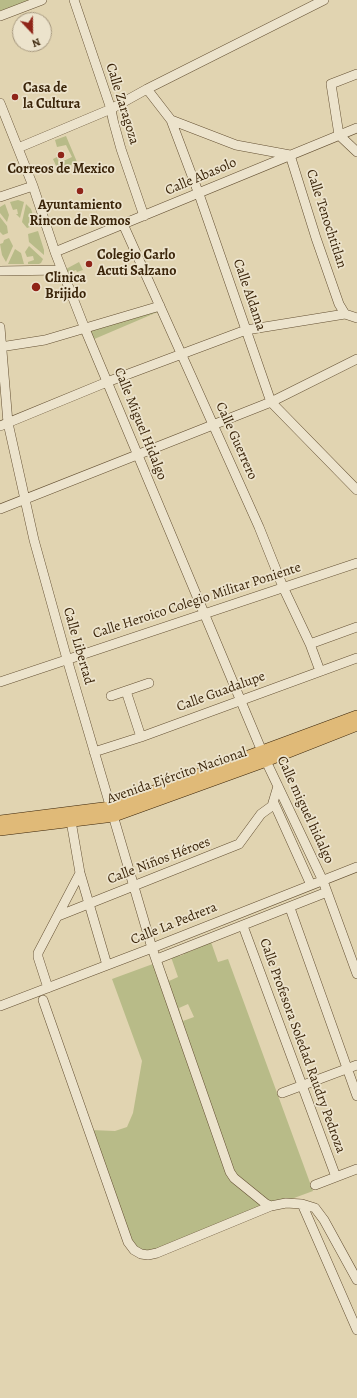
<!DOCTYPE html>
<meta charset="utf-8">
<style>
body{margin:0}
#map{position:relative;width:357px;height:1398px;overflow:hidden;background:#e1d4b1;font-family:Alegreya,serif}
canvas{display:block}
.north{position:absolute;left:12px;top:12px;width:40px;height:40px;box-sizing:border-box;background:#ece3cc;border:1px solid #a5977e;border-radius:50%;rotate:158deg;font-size:11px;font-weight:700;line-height:16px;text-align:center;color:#3a2409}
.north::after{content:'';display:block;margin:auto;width:14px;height:18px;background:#8f2418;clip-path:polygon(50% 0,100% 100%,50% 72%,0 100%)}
</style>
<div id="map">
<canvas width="357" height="1398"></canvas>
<div class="north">N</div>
</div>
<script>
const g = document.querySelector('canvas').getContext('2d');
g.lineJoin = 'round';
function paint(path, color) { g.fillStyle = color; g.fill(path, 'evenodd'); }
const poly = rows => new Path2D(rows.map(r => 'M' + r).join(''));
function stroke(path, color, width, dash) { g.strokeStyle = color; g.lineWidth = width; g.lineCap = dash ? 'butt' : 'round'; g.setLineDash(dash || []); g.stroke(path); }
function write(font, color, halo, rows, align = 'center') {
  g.font = font + ' Alegreya,serif'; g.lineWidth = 3.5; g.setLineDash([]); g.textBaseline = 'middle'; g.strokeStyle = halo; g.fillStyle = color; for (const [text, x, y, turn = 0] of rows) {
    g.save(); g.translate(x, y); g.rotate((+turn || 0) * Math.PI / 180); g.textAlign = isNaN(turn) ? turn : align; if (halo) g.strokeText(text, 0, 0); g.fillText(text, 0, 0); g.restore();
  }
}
paint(poly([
 [0,0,35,0,0,11],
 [66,136,77,162,62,169,62,170,59,172,53,159,57,157,59,163,72,157,66,145,57,147,55,140],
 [18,200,24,202,20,218,16,214,18,214,17,209,13,210,10,202],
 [5,204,9,215,7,222,0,213,0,207],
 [26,204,31,209,36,225,27,228,22,222],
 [0,217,7,226,8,233,3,235,0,232],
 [38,231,44,250,44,255,29,242,28,234],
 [9,238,13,246,6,262,2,255,0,244,3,243,4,240],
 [29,246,43,259,41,263,39,264,28,264,28,262,34,260,33,256,27,257,25,252],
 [15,249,21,253,24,264,8,264],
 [79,262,83,270,77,272,76,270,71,272,71,274,69,275,66,269],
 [158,307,160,311,92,340,89,332],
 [211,942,218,962,228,959,313,1191,159,1248,147,1252,139,1249,134,1244,129,1235,91,1130,115,1131,127,1127,133,1113,142,1061,112,979,161,961,169,981,178,977,171,957,180,955,180,956,184,954,184,953,188,951,189,952],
 [188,1004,194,1017,183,1021,179,1008]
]), '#b8bb88');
const minor = poly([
 [74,0,111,109,113,120,121,149,144,216],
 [0,16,42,0],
 [357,74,331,84,339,135,357,152],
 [147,89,171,120,200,197,271,402,357,490],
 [0,103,33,186,55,252,85,329,266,761,323,881,357,974],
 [171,120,236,145,290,155,316,238,339,304,345,314],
 [18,148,111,109,147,89,324,0],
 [0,197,33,186],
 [123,224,259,527,283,587,310,644,320,671],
 [55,252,357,128],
 [0,271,62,270],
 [0,327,8,423,34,540,67,659,152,948,230,1172,234,1178,266,1204,271,1206],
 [0,347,45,340,160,306],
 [0,426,107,382,246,330,345,314,357,318],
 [0,509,271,402,357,359],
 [310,644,357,627],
 [0,682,357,563],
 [126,691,141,737],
 [111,696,149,683],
 [94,752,141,737,357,658],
 [274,803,311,885],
 [71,821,80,873,107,965],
 [290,908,357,1096],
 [58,916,239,844,261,814,272,806,278,786],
 [243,926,336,1177],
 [157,959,327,892],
 [48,988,38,957,38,953,80,873],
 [43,1000,128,1242,134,1250,141,1254,148,1255,157,1253,271,1206,286,1203,302,1204,315,1208,324,1220,357,1280],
 [0,1006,152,948,357,867],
 [282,1093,357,1065],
 [315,1185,357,1169],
 [302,1204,357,1330]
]);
const major = poly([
 [0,821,111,807,357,716],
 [0,830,114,816,266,761,357,725]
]);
stroke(minor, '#645033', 10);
stroke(major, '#3a2409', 12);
stroke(minor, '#ece3cc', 9);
stroke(major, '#e0ba78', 11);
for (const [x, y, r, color] of [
 [15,97,4,"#8f2418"],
 [61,155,4,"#8f2418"],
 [80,191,4,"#8f2418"],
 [89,264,4,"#8f2418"],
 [36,287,5,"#8f2418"]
]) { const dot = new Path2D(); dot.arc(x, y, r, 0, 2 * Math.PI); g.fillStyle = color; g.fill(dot); stroke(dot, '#ece3cc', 1.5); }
write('bold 14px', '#3a2409', '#ece3cc', [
 ["Casa de",23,89],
 ["la Cultura",23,105],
 ["Correos de Mexico",61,170,"center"],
 ["Ayuntamiento",80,206,"center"],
 ["Rincon de Romos",80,222,"center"],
 ["Colegio Carlo",97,256],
 ["Acuti Salzano",97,272],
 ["Clinica",45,279],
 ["Brijido",45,295]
], 'left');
write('14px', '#3a2409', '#ece3cc', [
 ["Calle Zaragoza",122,104,73],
 ["Calle Abasolo",201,177,-23],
 ["Calle Tenochtitlan",326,219,72],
 ["Calle Aldama",249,295,71],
 ["Calle Miguel Hidalgo",140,424,68],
 ["Calle Guerrero",236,441,66],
 ["Calle Heroico Colegio Militar Poniente",197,601,-18],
 ["Calle Libertad",78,646,74],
 ["Calle Guadalupe",221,692,-20],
 ["Avenida Ejército Nacional",177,776,-19],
 ["Calle miguel hidalgo",305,810,65],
 ["Calle Niños Héroes",159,861,-21],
 ["Calle La Pedrera",174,924,-22],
 ["Calle Profesora Soledad Raudry Pedroza",302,1046,70]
]);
</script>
